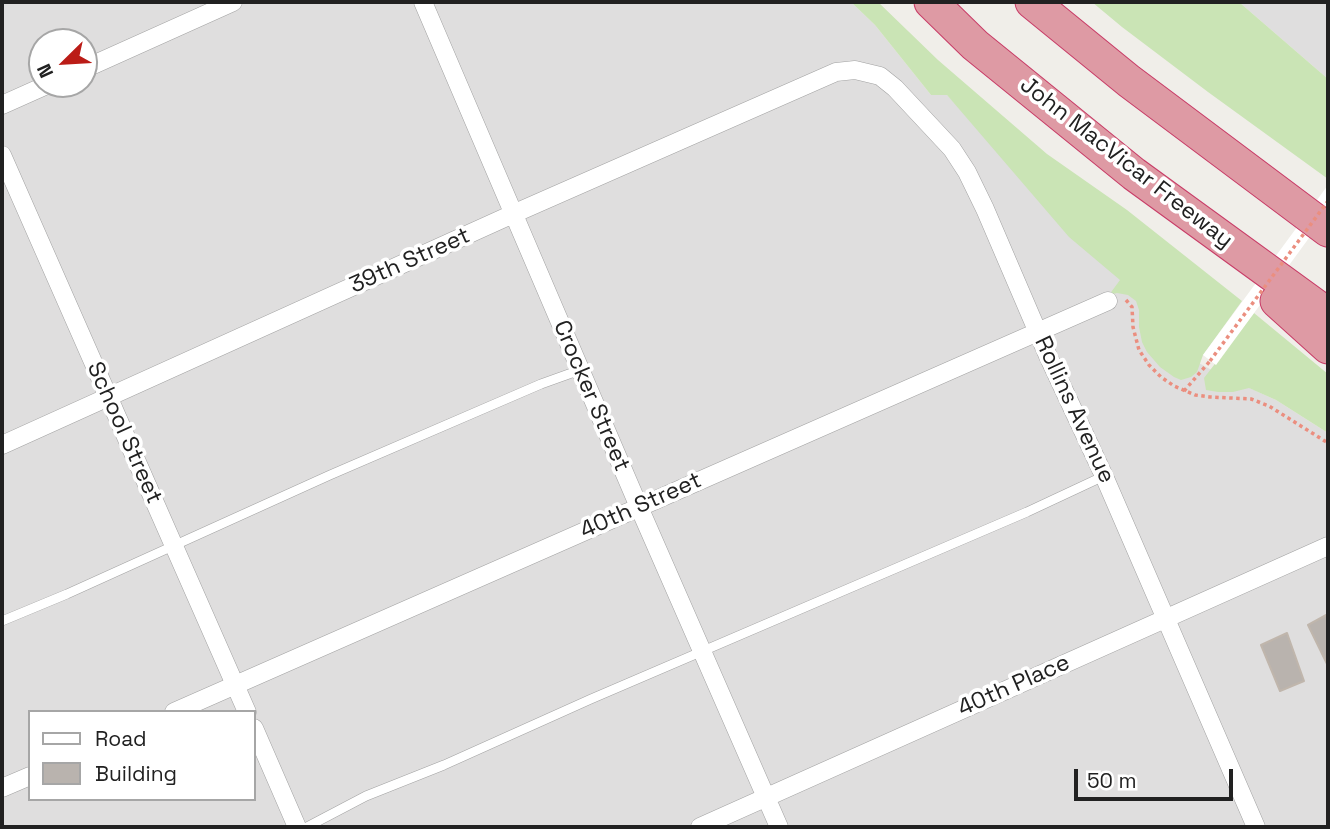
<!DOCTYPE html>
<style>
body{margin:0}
#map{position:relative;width:1330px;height:829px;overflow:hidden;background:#f0eee9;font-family:"Space Grotesk",sans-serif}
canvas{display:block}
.frame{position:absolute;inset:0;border:4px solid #212121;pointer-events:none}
.legend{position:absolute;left:28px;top:710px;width:228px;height:91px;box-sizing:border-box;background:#fff;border:2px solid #a6a6a6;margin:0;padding:9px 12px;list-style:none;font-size:21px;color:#212121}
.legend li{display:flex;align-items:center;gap:14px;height:35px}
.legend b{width:35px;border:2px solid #a6a6a6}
.north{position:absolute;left:28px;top:28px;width:70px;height:70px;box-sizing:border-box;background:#fff;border:2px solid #a6a6a6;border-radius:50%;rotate:246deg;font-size:19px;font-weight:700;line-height:28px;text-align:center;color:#212121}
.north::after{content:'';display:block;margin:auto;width:24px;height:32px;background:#bb1c17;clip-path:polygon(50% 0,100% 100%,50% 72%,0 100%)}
.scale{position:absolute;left:1074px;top:769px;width:159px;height:32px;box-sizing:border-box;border:4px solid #212121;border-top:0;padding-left:9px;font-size:21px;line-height:24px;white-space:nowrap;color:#212121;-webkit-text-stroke:5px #fff;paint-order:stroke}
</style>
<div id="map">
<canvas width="1330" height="829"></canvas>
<div class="frame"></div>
<ul class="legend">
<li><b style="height:9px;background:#fff"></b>Road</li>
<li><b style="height:19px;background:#b9b3ae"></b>Building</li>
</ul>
<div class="north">N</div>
<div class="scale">50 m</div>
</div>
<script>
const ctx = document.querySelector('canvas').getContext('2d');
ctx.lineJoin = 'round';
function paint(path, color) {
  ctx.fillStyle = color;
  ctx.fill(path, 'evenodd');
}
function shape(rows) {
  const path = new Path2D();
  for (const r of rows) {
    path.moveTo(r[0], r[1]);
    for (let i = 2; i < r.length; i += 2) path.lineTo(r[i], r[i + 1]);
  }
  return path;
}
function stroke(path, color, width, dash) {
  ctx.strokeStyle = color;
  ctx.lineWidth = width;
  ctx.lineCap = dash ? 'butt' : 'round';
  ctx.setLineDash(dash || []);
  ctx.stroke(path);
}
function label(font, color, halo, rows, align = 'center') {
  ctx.font = font + ' "Space Grotesk",sans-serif';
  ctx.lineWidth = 7;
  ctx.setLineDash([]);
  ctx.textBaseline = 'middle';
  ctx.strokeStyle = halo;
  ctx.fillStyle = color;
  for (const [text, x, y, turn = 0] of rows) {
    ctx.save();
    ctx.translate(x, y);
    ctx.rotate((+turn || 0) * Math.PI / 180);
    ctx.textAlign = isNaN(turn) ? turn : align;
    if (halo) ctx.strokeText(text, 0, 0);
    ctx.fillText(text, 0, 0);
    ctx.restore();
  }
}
const residential = shape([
 [2,2,851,2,875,25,931,95,947,95,1147,303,1186,356,1219,374,1276,400,1328,433,1328,827,2,827],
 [42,42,84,42,84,84,42,84],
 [30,712,254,712,254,799,30,799],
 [1239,2,1328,2,1328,79]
]);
const grass = shape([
 [851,2,878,2,938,60,1047,154,1127,210,1242,301,1203,355,1197,372,1191,377,1181,380,1174,377,1160,367,1147,352,1142,342,1139,327,1139,310,1136,301,1128,295,1117,293,1109,295,1120,280,1069,237,947,95,931,95,875,25],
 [1092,2,1239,2,1328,79,1328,179,1208,92,1122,27],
 [1254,313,1328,374,1328,433,1276,400,1249,388,1233,392,1218,392,1206,390,1204,378]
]);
const pier = shape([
 [1328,185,1328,212,1216,365,1203,355]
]);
const building = shape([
 [1328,614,1328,666,1308,625,1328,614],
 [1287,633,1304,681,1280,691,1261,645,1287,633]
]);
const path = shape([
 [1126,300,1132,307,1133,327,1139,350,1149,365,1161,377,1174,386,1195,395,1210,397,1251,399,1269,406,1328,443],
 [1184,391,1210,361]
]);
const service = shape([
 [2,621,67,594,330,475,541,384,580,370],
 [307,827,366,796,444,765,591,699,1027,512,1104,476]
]);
const minor = shape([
 [423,2,639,507,779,827],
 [84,69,233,2],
 [2,105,49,84],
 [2,155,247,712],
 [2,445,513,214,836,72,855,70,880,76,895,88,952,149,967,172,985,209,1048,356,1104,476,1256,827],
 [174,712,1108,301],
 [254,728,297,827],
 [2,788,30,776],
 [700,827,1328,546]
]);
const motorway = shape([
 [931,2,975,45,1134,174,1328,315],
 [1032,2,1129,81,1328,230],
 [1277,301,1328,347]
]);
const pathBridge = shape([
 [1210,361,1328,201]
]);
const streetNames = [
 ["John MacVicar Freeway",1126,163,38],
 ["39th Street",410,261,-24],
 ["Crocker Street",591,396,67],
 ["Rollins Avenue",1074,410,65],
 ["School Street",124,433,66],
 ["40th Street",641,506,-24],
 ["40th Place",1014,686,-24]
];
paint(residential, '#dfdede');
paint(grass, '#cae4b5');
paint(pier, '#fff');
paint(building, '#b9b3ae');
stroke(building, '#c0b6ac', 2);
stroke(service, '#a2a2a2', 10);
stroke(minor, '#a2a2a2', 19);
stroke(motorway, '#c83c67', 35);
stroke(path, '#eb8e7f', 3.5, [3.5, 3.5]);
stroke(service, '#fff', 9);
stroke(minor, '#fff', 18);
stroke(motorway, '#de9aa4', 33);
stroke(pathBridge, '#eb8e7f', 3.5, [3.5, 3.5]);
label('23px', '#212121', '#fff', streetNames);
</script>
